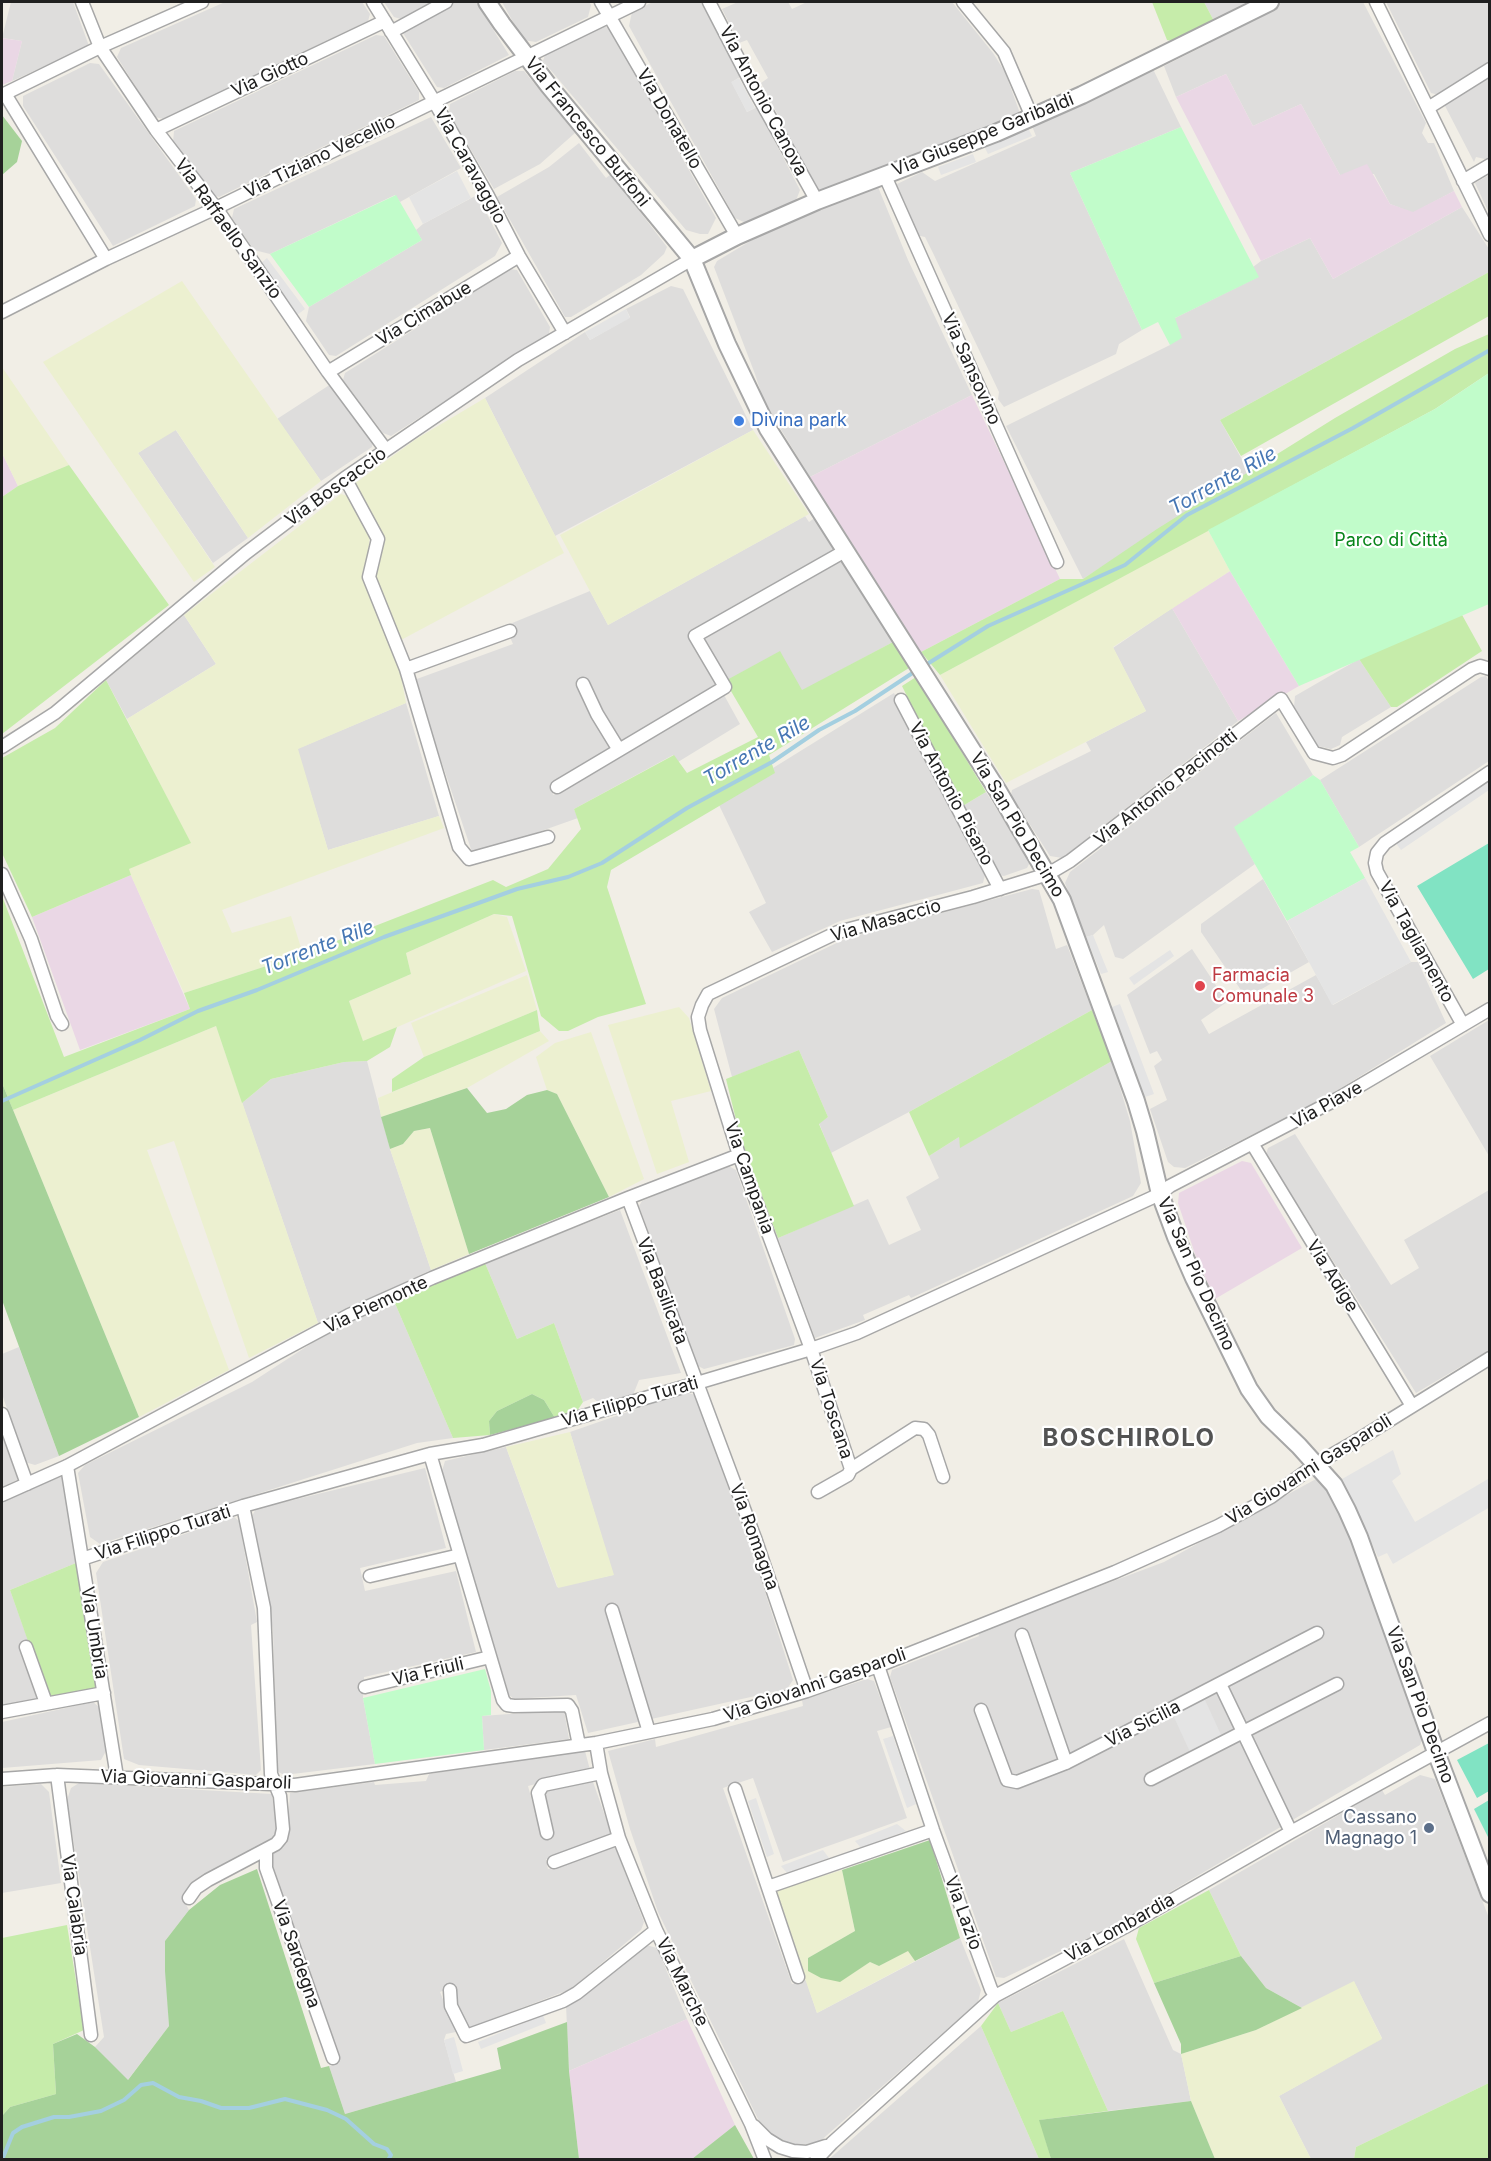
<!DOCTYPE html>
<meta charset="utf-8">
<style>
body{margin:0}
#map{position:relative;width:1491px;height:2161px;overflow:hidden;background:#f1eee6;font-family:Inter,sans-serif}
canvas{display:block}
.frame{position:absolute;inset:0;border:3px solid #202020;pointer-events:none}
</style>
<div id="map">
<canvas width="1491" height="2161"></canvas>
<div class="frame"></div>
</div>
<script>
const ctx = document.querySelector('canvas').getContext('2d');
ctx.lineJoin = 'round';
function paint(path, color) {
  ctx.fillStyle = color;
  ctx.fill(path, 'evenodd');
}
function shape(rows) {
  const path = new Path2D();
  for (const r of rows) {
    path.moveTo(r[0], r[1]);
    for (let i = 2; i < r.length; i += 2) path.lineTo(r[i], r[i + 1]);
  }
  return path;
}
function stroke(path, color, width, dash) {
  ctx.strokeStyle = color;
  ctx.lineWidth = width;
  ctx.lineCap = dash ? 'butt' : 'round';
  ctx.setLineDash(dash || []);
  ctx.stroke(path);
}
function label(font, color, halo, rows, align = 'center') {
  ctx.font = font + ' Inter,sans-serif';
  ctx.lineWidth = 4.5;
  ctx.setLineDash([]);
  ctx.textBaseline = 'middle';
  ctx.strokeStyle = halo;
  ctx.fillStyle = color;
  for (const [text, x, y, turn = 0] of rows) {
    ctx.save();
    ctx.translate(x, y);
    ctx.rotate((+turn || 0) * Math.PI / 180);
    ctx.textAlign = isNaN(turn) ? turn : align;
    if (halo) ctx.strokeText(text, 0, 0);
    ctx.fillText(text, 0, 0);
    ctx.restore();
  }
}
const residential = shape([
 [11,2,73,2,89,46,12,81,22,41,2,38],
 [225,2,362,2,370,14,368,21,163,119,155,117,117,57,121,48],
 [384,2,434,2,401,19,394,17],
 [454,2,476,2,509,55,444,88,437,87,403,33,405,30],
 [502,2,589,2,591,5,588,17,536,42,523,40],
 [653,2,701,2,740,77,732,82,747,112,757,107,800,190,795,203,746,223,735,218,629,26,632,12],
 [738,2,788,2,792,9,807,2,952,2,993,53,1005,72,1021,116,820,195,761,83,768,78,747,40,739,43,722,9],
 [1204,2,1257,2,1215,23],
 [1283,2,1363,2,1426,123,1422,133,1428,143,1434,143,1454,191,1413,213,1390,204,1374,174,1340,175,1301,104,1253,126,1226,74,1176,97,1164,66,1210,43,1208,39],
 [1386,2,1489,2,1489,64,1439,95,1431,93],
 [602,26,609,28,716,218,708,234,700,234,686,230,543,61,545,55],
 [376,35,384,36,419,92,419,100,219,197,211,194,173,142,174,131],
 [90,63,99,64,196,199,195,206,113,246,23,106,23,96],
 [1152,67,1181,127,1070,173,1142,330,1119,344,1116,354,1004,407,998,399,999,392,933,253,925,237,916,235,895,185,922,172,935,181,1036,136,1032,126],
 [515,71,524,71,575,133,540,164,494,189,449,113,450,104],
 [1489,77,1489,160,1476,157,1474,162,1444,104],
 [431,117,461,168,400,202,395,195,270,254,254,250,232,218,234,209],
 [579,143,606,178,611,174,667,247,664,254,641,275,571,317,565,317,497,197,549,167],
 [1489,175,1489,213,1475,183],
 [878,187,908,260,972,395,810,477,764,402,755,374,714,267,717,261,767,231],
 [477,195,502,243,495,256,336,356,329,355,306,321,309,307,422,240,416,230,423,224],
 [1462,207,1489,249,1489,272,1220,420,1249,472,1083,579,1006,426,1170,345,1175,318,1258,277,1253,267,1261,261,1310,238,1333,279],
 [510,269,517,270,550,327,549,334,391,436,383,433,343,380,345,373],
 [671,286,683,289,753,430,555,536,485,398,585,332,590,340,630,317,626,309],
 [331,384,373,442,372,447,321,481,277,419],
 [175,429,248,538,213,563,138,453],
 [805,516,809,522,816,517,836,553,689,635,718,685,620,743,584,678,575,684,612,750,551,783,553,795,724,695,740,724,678,762,673,755,574,809,578,818,482,852,472,852,414,680,513,644,505,626,590,591,608,625],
 [844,559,893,642,802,691,725,681,703,639],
 [1172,608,1238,721,1062,858,1050,856,1011,795,1012,790,1091,751,1086,742,1146,711,1113,648],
 [184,615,216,664,127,719,106,680],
 [1359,659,1391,707,1342,737,1340,745,1331,749,1318,746,1294,707,1295,696],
 [1486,676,1490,683,1489,761,1359,847,1320,780,1481,677],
 [894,693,985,875,983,883,840,921,772,952,749,912,766,903,719,805,774,773,773,768],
 [406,703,439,816,328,850,297,749],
 [1276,713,1313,775,1235,827,1255,864,1123,959,1115,957,1104,925,1093,935,1086,937,1065,883,1070,872],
 [986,792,1030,862,1027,868,1004,876,999,875,961,807],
 [1263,879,1309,962,1251,995,1243,993,1201,932,1201,924],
 [1032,889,1039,890,1056,949,1067,945,1092,1010,909,1112,831,1153,819,1123,828,1117,799,1050,732,1077,714,1009,722,998,847,938],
 [1192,949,1227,1002,1201,1020,1209,1034,1316,975,1333,1005,1411,962,1418,962,1446,1023,1320,1101,1185,1168,1174,1167,1168,1162,1150,1109,1167,1100,1154,1066,1162,1060,1157,1051,1150,1054,1127,995],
 [1489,1020,1489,1156,1430,1056],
 [367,1061,390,1149,431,1270,318,1323,242,1103,271,1079,344,1062],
 [1112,1061,1130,1121,1141,1183,1133,1196,911,1298,909,1295,863,1315,865,1320,815,1338,778,1238,868,1199,889,1245,921,1230,906,1197,939,1178,929,1156,959,1137,961,1147],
 [1295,1134,1391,1285,1419,1268,1404,1240,1489,1190,1489,1350,1416,1393,1266,1154,1268,1148],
 [727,1165,736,1170,795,1339,794,1345,704,1369,698,1366,639,1206,642,1201],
 [620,1210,681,1373,639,1380,633,1395,599,1403,593,1398,583,1402,554,1323,517,1339,485,1263],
 [394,1301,453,1438,417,1443,100,1544,90,1537,78,1473,85,1465,252,1382,326,1334],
 [19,1347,59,1456,35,1465,25,1462,2,1394,2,1354],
 [685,1392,695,1395,759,1573,793,1680,787,1689,588,1733,576,1695,514,1699,509,1695,442,1471,445,1461,506,1447,557,1587,613,1575,570,1432],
 [2,1431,19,1479,2,1487],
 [425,1468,446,1548,360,1568,365,1591,456,1571,476,1652,364,1677,363,1698,375,1764,284,1775,277,1771,273,1630,252,1516,256,1509],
 [63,1476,76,1563,10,1590,29,1643,41,1700,2,1708,2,1499],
 [1316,1479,1324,1480,1357,1556,1422,1740,1420,1745,1107,1929,1004,1978,996,1977,890,1677,892,1670,979,1636,978,1632,1164,1562],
 [234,1517,239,1521,257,1622,251,1625,261,1770,256,1775,139,1765,124,1759,96,1573,103,1562],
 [867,1679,874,1681,891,1727,877,1731,907,1818,783,1862,753,1778,723,1788,792,1984,806,1980,817,2013,960,1938,981,1990,978,2002,818,2143,795,2145,774,2137,759,2121,658,1912,630,1829,608,1751,655,1739,656,1747,803,1706,802,1700],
 [93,1702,99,1707,106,1751,101,1760,2,1768,2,1722],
 [564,1710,569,1739,484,1750,482,1716],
 [585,1751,590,1770,528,1786,542,1838,554,1834,542,1793,543,1790,592,1779,612,1836,546,1859,548,1869,611,1846,616,1849,644,1922,641,1930,571,1989,469,2028,458,2005,456,1985,440,1992,456,2032,446,2034,444,2040,456,2082,345,2114,329,2066,339,2063,272,1867,272,1853,287,1843,290,1793,374,1782,375,1785,426,1781,429,1774],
 [1420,1775,1435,1779,1489,1918,1489,2083,1356,2147,1354,2159,1311,2159,1279,2096,1382,2038,1354,1982,1302,2008,1266,1988,1241,1956,1209,1890,1382,1790,1385,1795],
 [79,1783,272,1794,277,1835,247,1855,208,1874,182,1897,189,1910,165,1941,169,2026,127,2081,95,2047,104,2037,67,1800,71,1788],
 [41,1784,49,1792,61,1883,2,1893,2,1787],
 [1124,1939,1173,2050,1181,2054,1191,2101,1108,2111,1063,2011,1011,2032,998,2003],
 [646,1945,657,1948,687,2019,569,2071,566,2005],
 [981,2026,1039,2159,828,2160]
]);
const industrial = shape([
 [2,38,22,41,12,81,2,85],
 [1226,74,1253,126,1301,104,1340,175,1367,164,1390,204,1413,212,1454,191,1462,207,1333,279,1310,238,1261,261,1176,97],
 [972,395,1060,579,921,652,810,477],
 [2,453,18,486,2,497],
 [1230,571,1299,686,1238,721,1172,608],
 [131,875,190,1009,80,1050,32,917],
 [1242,1161,1251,1163,1302,1248,1215,1299,1195,1254,1178,1203,1179,1193],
 [687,2019,735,2125,692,2159,579,2159,569,2071]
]);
const farmland = shape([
 [182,281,321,481,248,538,176,430,138,453,215,567,194,582,43,362],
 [2,367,69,465,18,486,2,453],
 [485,398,564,553,401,640,375,577,383,544,354,484,416,439],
 [753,430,809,514,608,625,560,535],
 [341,494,347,496,370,536,365,579,400,671,406,703,298,749,328,850,439,816,444,828,222,910,232,933,291,916,303,954,184,993,128,869,190,843,127,719,216,664,184,615],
 [1208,530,1230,571,1113,647,1146,711,1006,783,940,675],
 [494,914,507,917,526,971,363,1042,349,1001,411,974,406,953],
 [527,975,537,1010,424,1057,411,1023],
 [679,1007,689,1018,711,1091,671,1101,689,1162,657,1174,608,1025],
 [216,1026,318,1323,249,1358,174,1141,147,1150,229,1370,139,1417,13,1110],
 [540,1031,549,1041,467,1088,381,1117,378,1098],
 [591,1032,644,1179,609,1197,557,1094,547,1090,536,1057,555,1043],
 [430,1128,469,1254,431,1270,390,1149,403,1144,414,1131],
 [570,1432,614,1575,558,1588,506,1447],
 [842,1870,855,1931,808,1958,840,1981,870,1962,879,1966,909,1950,915,1961,817,2013,776,1896,778,1890],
 [1354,1981,1382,2039,1279,2096,1311,2159,1215,2159,1191,2101,1181,2054,1256,2030]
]);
const grass = shape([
 [1152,2,1204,2,1215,23,1175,42,1167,40],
 [1489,272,1489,316,1241,456,1220,420],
 [1489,334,1489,373,1435,409,940,675,921,652,1060,579,1083,579,1157,529,1335,418,1455,349],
 [69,465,169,605,2,734,2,497,18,486],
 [1461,613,1482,651,1397,707,1391,707,1359,659],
 [893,642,909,668,769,755,775,773,611,870,607,887,646,1004,598,1017,568,1031,559,1031,541,1016,512,916,494,914,406,953,411,974,349,1001,363,1041,397,1027,390,1047,367,1061,344,1062,271,1079,242,1103,216,1026,13,1110,2,1083,2,983,3,982,2,979,2,896,64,1057,190,1009,184,993,303,954,493,880,506,887,548,869,581,829,574,809,674,755,687,773,758,737,725,681,780,651,802,690],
 [916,677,986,792,961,807,902,686],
 [106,680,191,843,129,869,131,875,32,917,2,853,2,758,55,728],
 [537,1010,540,1031,392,1092,392,1079,424,1057],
 [1092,1010,1112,1061,960,1148,959,1137,929,1156,909,1112],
 [799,1050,828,1117,819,1124,854,1206,778,1238,741,1140,726,1079],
 [485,1263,517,1339,554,1323,583,1402,577,1411,555,1418,544,1400,532,1394,497,1411,489,1421,490,1435,453,1438,394,1301],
 [76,1563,96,1688,48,1698,10,1590],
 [1209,1890,1241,1956,1154,1983,1136,1939,1139,1928],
 [67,1925,84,2030,53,2044,56,2094,10,2107,2,2116,2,1938],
 [998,2003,1011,2032,1063,2011,1108,2111,1040,2120,1051,2159,1039,2159,981,2026],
 [1489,2083,1489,2159,1354,2159,1356,2147]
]);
const forest = shape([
 [2,115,22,141,17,162,2,175],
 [2,1083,139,1417,59,1456,2,1300],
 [467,1088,487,1113,506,1109,527,1095,547,1090,557,1094,609,1197,469,1254,430,1128,414,1131,403,1144,390,1149,381,1117],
 [532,1394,544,1400,555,1418,490,1435,489,1421,497,1411],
 [930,1840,960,1938,915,1961,908,1951,879,1966,870,1962,840,1982,821,1978,808,1971,808,1958,855,1931,842,1870],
 [257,1869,321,2068,329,2066,345,2114,501,2069,497,2048,567,2022,569,2071,579,2159,2,2159,2,2116,10,2107,56,2094,53,2044,77,2034,95,2047,128,2080,169,2026,165,1971,165,1941,189,1910,220,1885],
 [1241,1956,1266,1988,1302,2008,1256,2030,1181,2054,1181,2044,1154,1983],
 [1191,2101,1215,2159,1051,2159,1039,2120],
 [735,2125,754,2159,692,2159]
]);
const park = shape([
 [1181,127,1259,277,1175,318,1182,338,1170,345,1158,322,1142,330,1070,173],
 [396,195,422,240,309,307,270,254],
 [1489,373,1489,604,1299,686,1230,571,1208,530,1435,409],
 [1313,775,1320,780,1359,847,1350,852,1365,878,1287,921,1234,827],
 [485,1669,491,1691,491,1715,482,1716,484,1750,375,1764,363,1698]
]);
const pitch = shape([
 [1489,843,1489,969,1473,979,1417,886],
 [1489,1743,1489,1791,1477,1798,1457,1760],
 [1489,1800,1489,1839,1474,1809]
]);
const parking = shape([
 [739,78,755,108,747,112,731,82],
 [1028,128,1032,136,988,154,984,146],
 [973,154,976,162,941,175,938,167],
 [457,171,471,198,423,224,409,197],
 [267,258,305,309,297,315,260,264],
 [626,309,630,318,590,340,585,332],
 [1489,778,1489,790,1401,850,1395,842],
 [1365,878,1411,962,1332,1005,1287,921],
 [1093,935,1108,972,1101,974,1086,937],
 [1170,950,1174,956,1134,985,1129,978],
 [1120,1004,1154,1094,1145,1097,1112,1007],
 [1393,1450,1401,1474,1392,1481,1415,1522,1488,1479,1490,1507,1393,1564,1387,1553,1378,1557,1342,1479],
 [1205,1700,1222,1737,1190,1752,1173,1715],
 [893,1736,916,1804,907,1808,883,1739],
 [756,1798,774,1854,767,1857,748,1801],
 [897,1824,906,1831,861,1848,855,1841],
 [823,1850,829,1858,787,1873,781,1866],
 [543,2015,546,2023,481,2049,478,2042],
 [454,2037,463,2071,453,2074,444,2040]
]);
const stream = shape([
 [924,666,988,626,1125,565,1187,515,1353,428,1490,350],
 [2,1101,140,1040,198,1011,257,990,384,937,473,905,517,889,568,877,602,863,687,808,772,762,819,730,855,711,917,670],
 [2,2160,13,2133,22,2127,54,2117,69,2117,101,2111,124,2100,141,2085,153,2083,179,2097,201,2101,221,2108,249,2108,285,2099,327,2110,346,2119,374,2144,387,2149,391,2155,388,2160]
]);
const minor = shape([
 [82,2,100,47,156,130,216,208,328,372,386,450],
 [373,2,434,101,488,196,519,256,565,333],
 [601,2,737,236],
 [709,2,754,89,817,201],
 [963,2,1004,52,1032,117],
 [1376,2,1490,235],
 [391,32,446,2],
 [5,94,106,259],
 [2,95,100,47,202,2],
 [1428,108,1490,69],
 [156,130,385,21],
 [885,176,1057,562],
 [1463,181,1490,165],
 [2,312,106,259,216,208,639,2],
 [328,372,519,256],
 [345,478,378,539,369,577,406,669,459,847,469,859,548,837],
 [406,669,510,631],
 [583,684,597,714,619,750],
 [901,700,1000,889],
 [2,747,55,713,246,553,345,478,518,360,692,259],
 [557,787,725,687,695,636,845,551],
 [2,874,31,939,57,1016,62,1024],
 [1463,1025,1377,872,1375,863,1377,853,1385,843,1490,772],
 [1253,1145,1412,1406],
 [628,1198,755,1538,807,1691],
 [2,1414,27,1484],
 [430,1454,503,1700,507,1705,514,1706,568,1705,572,1711,579,1745],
 [67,1466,117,1777],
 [851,1469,811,1349,739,1155,700,1030,698,1017,702,1005,708,994,838,932,973,897,1048,874,1070,861,1281,699,1314,753,1333,758,1342,755,1472,669,1480,666,1490,669],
 [818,1492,848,1475,851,1469,915,1428,924,1429,929,1435,943,1477],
 [2,1495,67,1466,349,1315,432,1278,628,1198,739,1155],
 [82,1559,243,1506,430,1454,483,1445,697,1383,811,1349,857,1333,1160,1194,1170,1186,1339,1098,1490,1009],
 [370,1576,460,1555],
 [612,1610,649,1732],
 [1022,1635,1066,1763],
 [26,1647,46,1703],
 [878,1666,933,1830,991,1989,995,1996],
 [1220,1684,1291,1832],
 [365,1687,490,1657],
 [981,1710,1007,1780,1017,1782,1066,1763,1109,1741,1317,1633],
 [2,1712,104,1693],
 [596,1743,601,1773,619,1838,656,1930,751,2124,765,2160],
 [57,1775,91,2035],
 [2,1779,57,1775,295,1785,596,1743,713,1719,807,1691,878,1666,1115,1572,1218,1526,1271,1497,1316,1464,1356,1441,1490,1358],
 [1151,1779,1337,1684],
 [735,1789,798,1977],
 [547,1833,538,1793,543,1785,601,1773],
 [266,1850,266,1868,333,2058],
 [554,1862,619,1838],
 [768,1887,933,1830],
 [189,1898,196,1888,208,1880,276,1844,281,1838,283,1829,280,1796,271,1774,264,1608,243,1506],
 [450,1990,451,2006,466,2036,563,2001,577,1993,656,1930],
 [754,2126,767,2139,780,2147,793,2151,807,2152,826,2146],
 [816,2160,832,2143,995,1996,1125,1927,1291,1832,1490,1723]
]);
const tertiary = shape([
 [487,2,502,24,549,86,692,259,727,344,768,429,998,791,1062,900,1136,1101,1145,1131,1160,1194,1176,1237,1194,1278,1249,1389,1268,1416,1299,1446,1334,1485,1347,1510,1359,1537,1436,1752,1490,1894],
 [692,259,737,236,817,201,996,133,1082,95,1270,2]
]);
const markers = [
 [739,421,6,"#3f7fe0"],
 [1200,986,6,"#e0444e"],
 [1429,1828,6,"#5c6f8a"]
];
const streetNames = [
 ["Via Giotto",270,75,-25],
 ["Via Antonio Canova",763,101,62],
 ["Via Donatello",669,119,60],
 ["Via Francesco Buffoni",587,132,51],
 ["Via Giuseppe Garibaldi",983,135,-22],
 ["Via Tiziano Vecellio",320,157,-26],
 ["Via Caravaggio",470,166,61],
 ["Via Raffaello Sanzio",228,229,54],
 ["Via Cimabue",424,314,-31],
 ["Via Sansovino",971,369,66],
 ["Via Boscaccio",336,487,-36],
 ["Via Antonio Pacinotti",1166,788,-38],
 ["Via Antonio Pisano",951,794,62],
 ["Via San Pio Decimo",1017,825,59],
 ["Via Masaccio",886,921,-16],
 ["Via Tagliamento",1416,942,61],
 ["Via Piave",1327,1105,-29],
 ["Via Campania",749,1178,71],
 ["Via San Pio Decimo",1196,1274,66],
 ["Via Adige",1332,1276,58],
 ["Via Basilicata",662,1291,69],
 ["Via Piemonte",376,1305,-25],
 ["Via Filippo Turati",630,1402,-16],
 ["Via Toscana",831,1409,72],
 ["Via Giovanni Gasparoli",1309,1470,-32],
 ["Via Filippo Turati",163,1533,-18],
 ["Via Romagna",754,1537,70],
 ["Via Umbria",94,1633,81],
 ["Via Friuli",428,1672,-13],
 ["Via Giovanni Gasparoli",815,1685,-19],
 ["Via San Pio Decimo",1420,1705,70],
 ["Via Sicilia",1143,1724,-27],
 ["Via Giovanni Gasparoli",196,1780,2],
 ["Via Calabria",74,1905,82],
 ["Via Lazio",963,1913,70],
 ["Via Lombardia",1120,1928,-29],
 ["Via Sardegna",296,1954,71],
 ["Via Marche",682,1982,64]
];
const shopNames = [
 ["Divina park",751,421]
];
const parkNames = [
 ["Parco di Città",1391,541]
];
const healthNames = [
 ["Farmacia",1212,976],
 ["Comunale 3",1212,997]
];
const serviceNames = [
 ["Cassano",1417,1818],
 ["Magnago 1",1417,1839]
];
const waterNames = [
 ["Torrente Rile",1223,481,-29],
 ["Torrente Rile",757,751,-30],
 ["Torrente Rile",318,948,-21]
];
const districtNames = [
 ["BOSCHIROLO",1129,1439]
];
paint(residential, '#dedddc');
paint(industrial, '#ead7e5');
paint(farmland, '#ecf0d0');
paint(grass, '#c6ecaa');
paint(forest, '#a6d299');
paint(park, '#c1fcca');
paint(pitch, '#81e3c3');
paint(parking, '#e4e4e4');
stroke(stream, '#a4cfe0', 4);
stroke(minor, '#a7a7a7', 15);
stroke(tertiary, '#a7a7a7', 20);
stroke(minor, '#fff', 12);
stroke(tertiary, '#fff', 16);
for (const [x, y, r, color] of markers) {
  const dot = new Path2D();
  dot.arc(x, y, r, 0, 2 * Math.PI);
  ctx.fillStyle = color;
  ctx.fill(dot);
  stroke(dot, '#fff', 2);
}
label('18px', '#202020', '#fff', streetNames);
label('18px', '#366cbe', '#fff', shopNames, 'left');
label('18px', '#078419', '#fff', parkNames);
label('18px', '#be3a42', '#fff', healthNames, 'left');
label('18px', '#4e5e75', '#fff', serviceNames, 'right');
label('italic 20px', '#4777b4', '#fff', waterNames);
ctx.letterSpacing = '1.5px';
label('bold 24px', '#535353', '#fff', districtNames);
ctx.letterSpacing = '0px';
</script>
